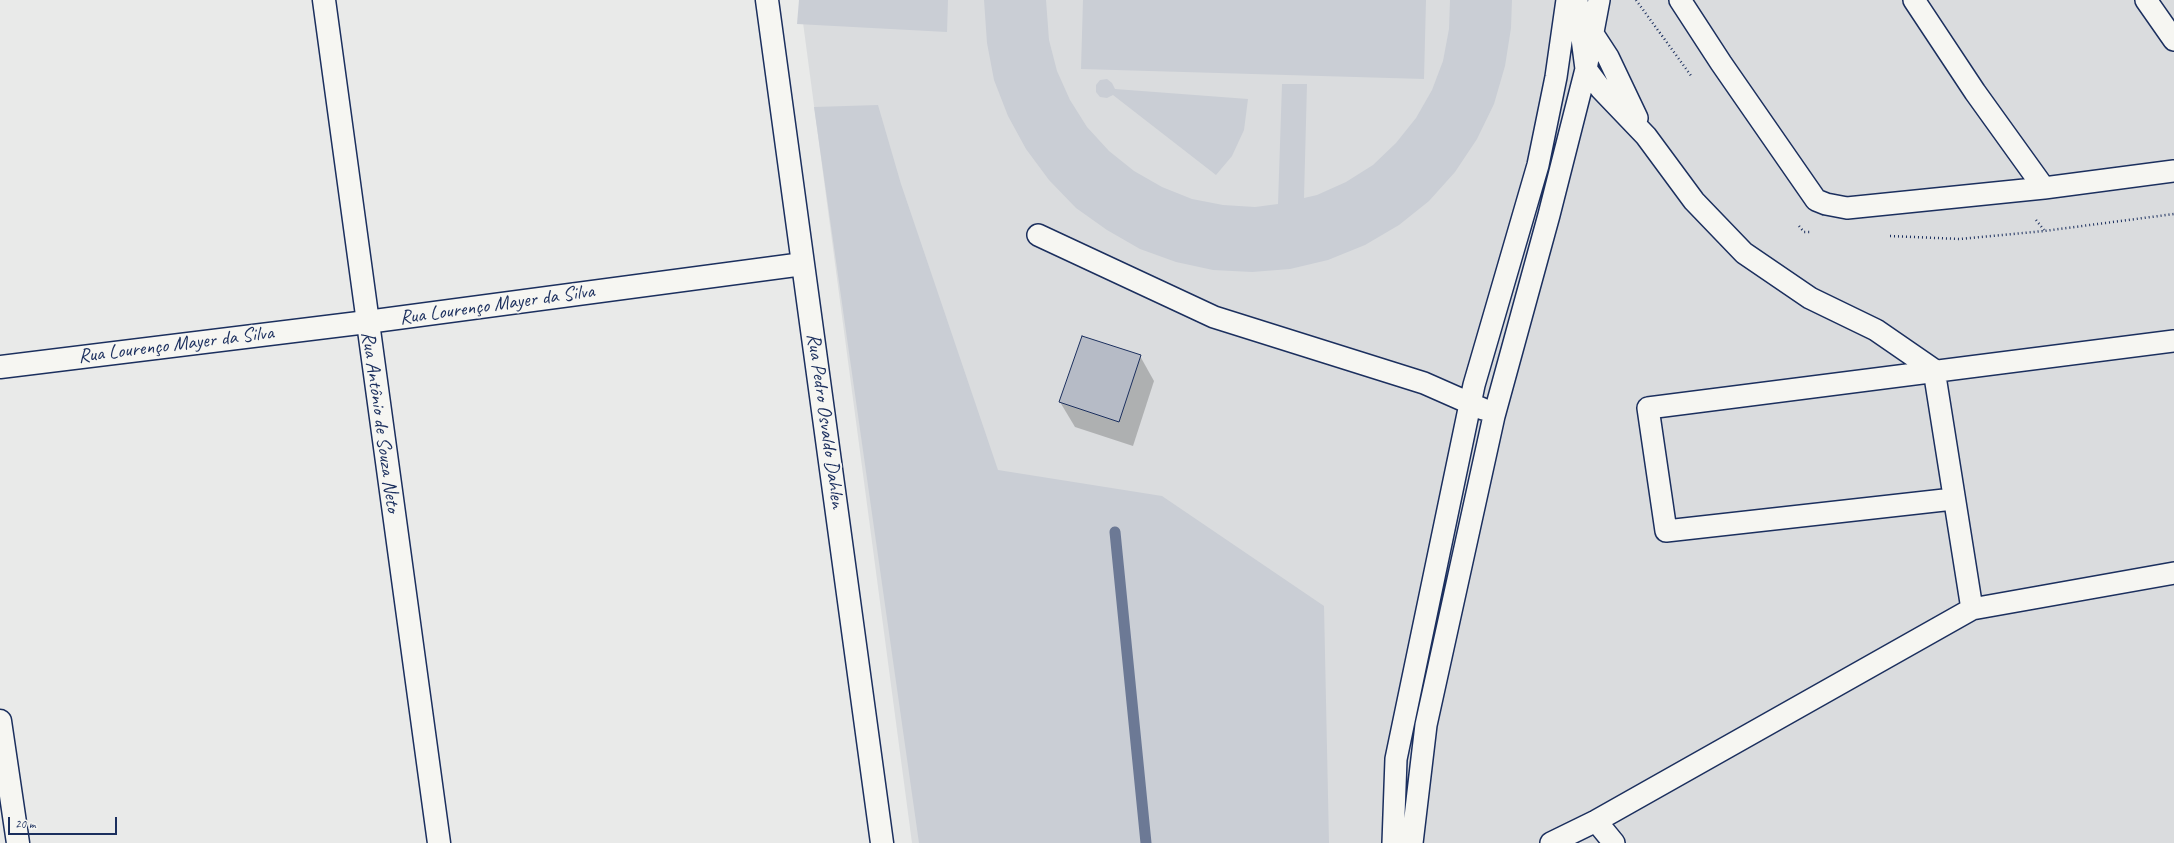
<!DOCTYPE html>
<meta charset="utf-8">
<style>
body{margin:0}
#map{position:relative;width:2174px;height:843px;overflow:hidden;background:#e9eae9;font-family:Caveat,sans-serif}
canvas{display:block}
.scale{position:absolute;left:8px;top:817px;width:109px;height:18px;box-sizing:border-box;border:2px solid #1b2f5e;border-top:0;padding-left:5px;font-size:12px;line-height:14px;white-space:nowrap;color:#1b2f5e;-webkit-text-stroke:3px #f6f6f2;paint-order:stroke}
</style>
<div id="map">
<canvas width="2174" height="843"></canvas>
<div class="scale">20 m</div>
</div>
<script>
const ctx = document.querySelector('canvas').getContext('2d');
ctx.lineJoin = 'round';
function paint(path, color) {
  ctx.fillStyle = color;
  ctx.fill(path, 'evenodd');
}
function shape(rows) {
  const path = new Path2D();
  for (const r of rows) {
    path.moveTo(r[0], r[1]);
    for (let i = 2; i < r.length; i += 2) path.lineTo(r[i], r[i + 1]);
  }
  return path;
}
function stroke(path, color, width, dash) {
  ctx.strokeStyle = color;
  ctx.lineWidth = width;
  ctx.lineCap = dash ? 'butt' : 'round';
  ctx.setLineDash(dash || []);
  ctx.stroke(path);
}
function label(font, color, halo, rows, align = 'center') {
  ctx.font = font + ' Caveat,sans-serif';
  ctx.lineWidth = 4;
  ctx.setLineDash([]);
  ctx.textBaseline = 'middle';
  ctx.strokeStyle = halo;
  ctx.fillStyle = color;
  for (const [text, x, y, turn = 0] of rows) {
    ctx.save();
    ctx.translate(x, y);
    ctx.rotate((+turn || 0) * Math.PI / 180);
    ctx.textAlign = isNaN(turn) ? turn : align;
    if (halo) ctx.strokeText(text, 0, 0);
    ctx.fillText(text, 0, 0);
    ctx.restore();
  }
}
const built = shape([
 [800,0,2174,0,2174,843,912,843]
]);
const green = shape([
 [799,0,948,0,947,32,797,24],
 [984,0,1046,0,1049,40,1057,71,1070,100,1087,127,1109,151,1134,171,1162,187,1192,199,1223,205,1255,207,1278,204,1282,84,1307,84,1304,198,1317,195,1346,182,1373,165,1396,143,1416,118,1432,90,1443,61,1449,29,1450,0,1512,0,1511,28,1505,66,1494,104,1477,139,1455,172,1429,201,1399,225,1365,245,1328,260,1290,269,1252,272,1213,270,1176,262,1140,249,1107,230,1076,208,1049,180,1026,149,1008,116,994,80,987,43],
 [1083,0,1426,0,1424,79,1081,69],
 [1107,79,1112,83,1115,89,1248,99,1244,130,1232,156,1216,175,1113,95,1107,98,1100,97,1096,92,1096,85,1100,80],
 [878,105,901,184,998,470,1162,496,1324,606,1329,843,919,843,814,107]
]);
const shadow = shape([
 [1140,356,1154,381,1133,446,1075,427,1060,402]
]);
const stream = shape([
 [1115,532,1146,843]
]);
const building = shape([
 [1082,336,1141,355,1119,422,1059,402,1082,336]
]);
const path = shape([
 [1636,0,1692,77],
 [2036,220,2044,230],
 [1799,226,1804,232,1811,232],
 [1890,236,1960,239,2044,231,2174,214]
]);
const service = shape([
 [1577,0,1586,69,1601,89,1646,136,1694,201,1744,253,1810,298,1876,330,1934,370,1972,609],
 [1680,0,1721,63,1816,200,1826,204,1847,208,2044,188,2174,171],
 [1914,0,1975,92,2044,188],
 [2146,0,2174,40],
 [1593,34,1608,57,1637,118],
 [1038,235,1214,317,1424,383,1483,409],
 [1953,499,1666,531,1648,408,2174,341],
 [1596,821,1614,843],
 [1393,843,1396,759,1474,385,1538,165,1556,77,1567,0],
 [1412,843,1426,725,1494,416,1549,215,1586,69,1599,0],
 [1551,843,1596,821,1972,609,2174,573]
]);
const minor = shape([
 [767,0,882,843],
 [0,367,367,322,803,264]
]);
const tertiary = shape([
 [324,0,439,843],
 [0,721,18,843]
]);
const streetNames = [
 ["Rua Lourenço Mayer da Silva",497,305,-8],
 ["Rua Lourenço Mayer da Silva",176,345,-7],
 ["Rua Pedro Osvaldo Dahlen",825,421,82],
 ["Rua Antônio de Souza Neto",380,422,82]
];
paint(built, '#dadcde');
paint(green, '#caced5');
paint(shadow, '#0003');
stroke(stream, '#6c7995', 11);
paint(building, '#b6bbc6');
stroke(building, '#1b2f5e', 1);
stroke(service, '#1b2f5e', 24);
stroke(minor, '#1b2f5e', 25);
stroke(tertiary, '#1b2f5e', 25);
stroke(path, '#1b2f5e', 2.5, [1, 3]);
stroke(service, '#f6f6f2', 21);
stroke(minor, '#f6f6f2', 22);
stroke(tertiary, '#f6f6f2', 22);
label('20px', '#1b2f5e', '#f6f6f2', streetNames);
</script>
